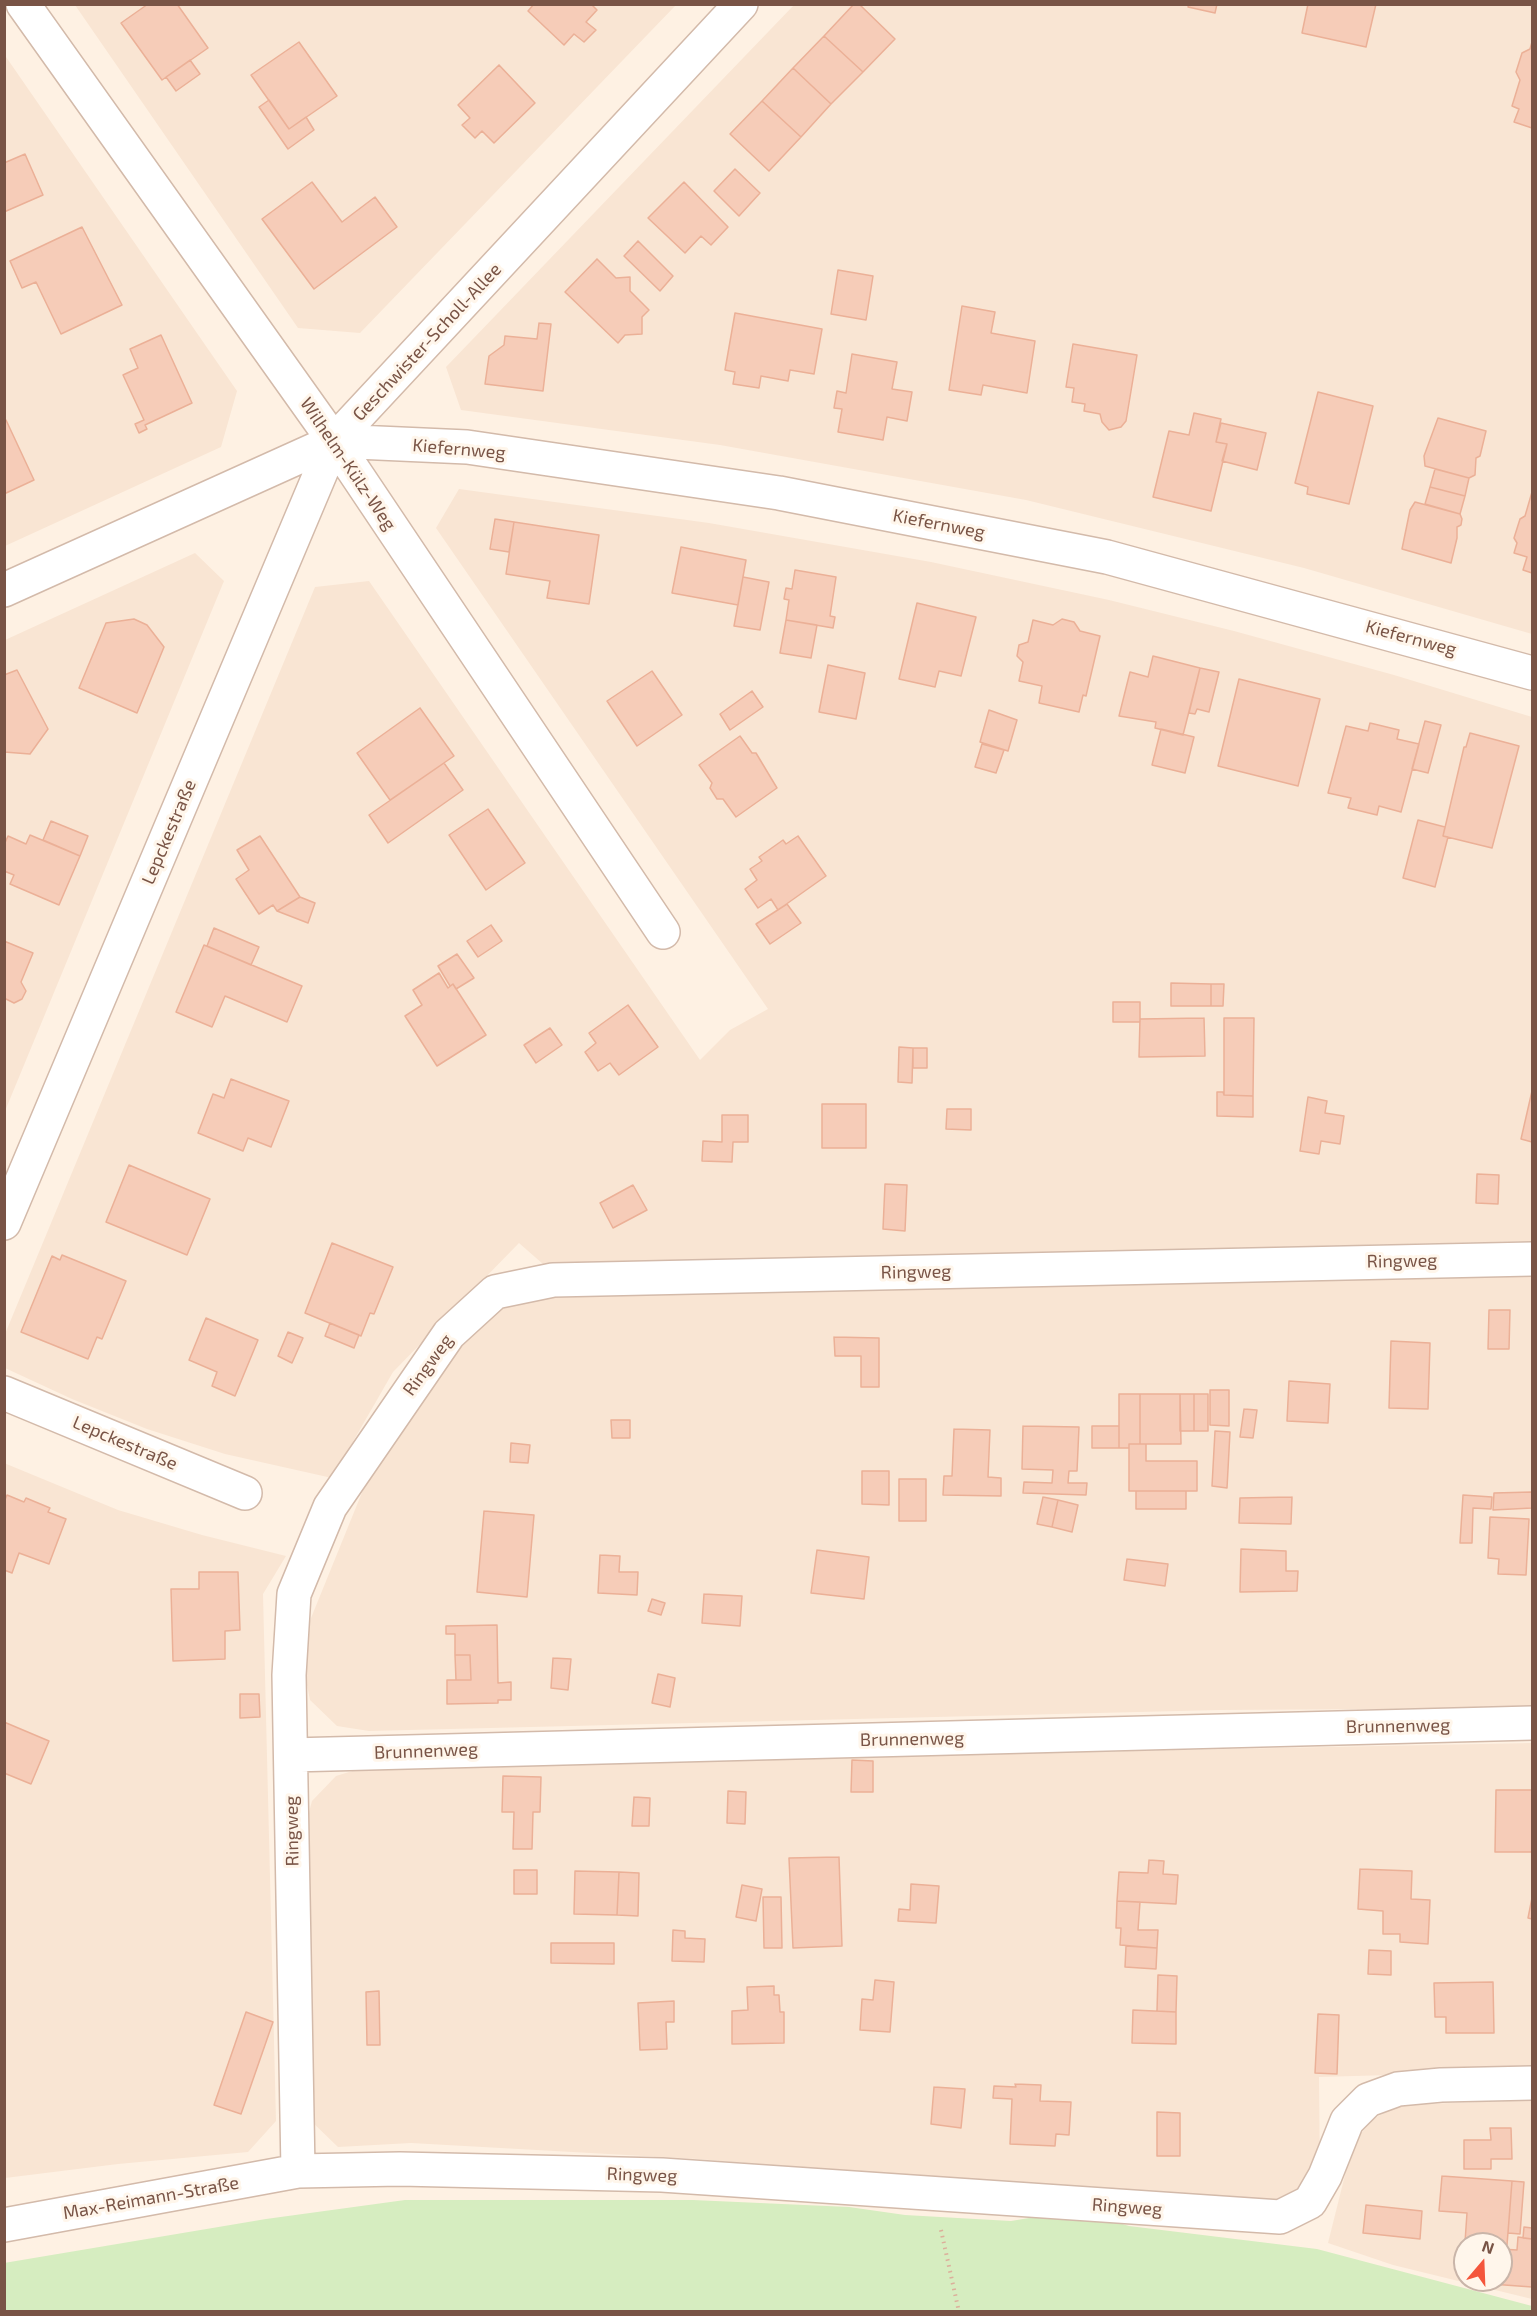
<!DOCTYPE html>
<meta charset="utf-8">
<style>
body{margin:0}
#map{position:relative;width:1537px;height:2316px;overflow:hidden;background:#fef1e3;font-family:"Exo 2",sans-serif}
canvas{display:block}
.frame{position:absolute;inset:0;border:6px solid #795446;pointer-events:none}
.north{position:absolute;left:1453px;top:2232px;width:60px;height:60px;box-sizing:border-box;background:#fff6eb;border:2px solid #c9b5a9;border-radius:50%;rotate:19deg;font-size:16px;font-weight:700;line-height:24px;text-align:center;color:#795446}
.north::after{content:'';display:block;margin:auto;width:21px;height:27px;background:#f4563c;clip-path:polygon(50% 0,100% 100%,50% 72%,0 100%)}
</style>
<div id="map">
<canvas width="1537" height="2316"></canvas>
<div class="frame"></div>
<div class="north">N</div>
</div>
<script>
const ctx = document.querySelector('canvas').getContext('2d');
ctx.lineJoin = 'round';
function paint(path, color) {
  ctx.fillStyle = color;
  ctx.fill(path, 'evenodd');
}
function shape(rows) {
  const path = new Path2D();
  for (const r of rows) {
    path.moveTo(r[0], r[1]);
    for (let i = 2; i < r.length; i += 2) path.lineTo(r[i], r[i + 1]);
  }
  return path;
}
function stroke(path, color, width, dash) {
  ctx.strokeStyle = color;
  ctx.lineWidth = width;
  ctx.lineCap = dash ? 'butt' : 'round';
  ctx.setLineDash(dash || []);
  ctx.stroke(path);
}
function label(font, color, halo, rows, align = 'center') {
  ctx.font = font + ' "Exo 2",sans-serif';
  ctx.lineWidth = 6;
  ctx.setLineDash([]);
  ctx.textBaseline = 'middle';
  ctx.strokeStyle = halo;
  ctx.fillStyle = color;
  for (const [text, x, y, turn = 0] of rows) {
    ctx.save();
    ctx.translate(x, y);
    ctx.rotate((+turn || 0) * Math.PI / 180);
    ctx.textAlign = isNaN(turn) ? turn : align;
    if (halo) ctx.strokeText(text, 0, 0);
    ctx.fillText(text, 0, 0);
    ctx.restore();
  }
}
const residential = shape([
 [75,5,676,5,360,333,298,328],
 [794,5,1532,5,1532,634,1304,568,1026,500,720,445,461,410,446,367],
 [4,54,237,391,221,447,5,546],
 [459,489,709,523,931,562,1109,600,1234,631,1394,675,1532,717,1532,1241,543,1264,519,1243,393,1372,332,1478,225,1454,147,1429,72,1399,5,1368,5,1334,315,587,369,581,700,1060,730,1030,768,1009,436,528],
 [195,553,224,581,5,1111,5,640],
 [1532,1273,1532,1708,1219,1710,369,1731,337,1726,310,1700,304,1670,309,1623,376,1458,416,1389,484,1318,514,1302,543,1292],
 [4,1463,118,1510,202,1535,286,1556,263,1594,276,2121,248,2152,118,2164,5,2178],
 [1532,1743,1532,2071,1319,2077,1320,2181,1303,2207,1199,2202,698,2159,411,2143,338,2147,309,2119,303,1834,312,1801,336,1776,369,1766],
 [1532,2100,1532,2299,1393,2265,1328,2243,1353,2143,1373,2119,1399,2105],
 [1465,2244,1501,2244,1501,2280,1465,2280]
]);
const green = shape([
 [405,2200,693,2200,849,2207,905,2215,1011,2221,1077,2210,1129,2226,1317,2249,1532,2306,1532,2311,5,2312,4,2263,266,2219]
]);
const building = shape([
 [148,4,177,4,208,48,162,80,121,23,148,4],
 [534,4,591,4,597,10,586,22,596,30,584,42,574,34,564,45,528,11,534,4],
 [854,4,859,4,895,39,863,72,824,36,854,4],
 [1189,4,1217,4,1215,13,1188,7,1189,4],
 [1308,4,1376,4,1366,47,1302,33,1308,4],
 [824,36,863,72,831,104,793,68,824,36],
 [299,42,337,96,289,129,251,75,299,42],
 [1532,42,1532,128,1514,122,1519,109,1512,106,1520,80,1516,72,1522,53,1530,49,1532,42],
 [190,60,200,74,176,91,166,77,190,60],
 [499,65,535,103,494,143,482,131,475,138,462,125,470,118,458,105,499,65],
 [793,68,831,104,801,137,762,101,793,68],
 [269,100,289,129,306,117,314,130,288,149,259,107,269,100],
 [762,101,801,137,769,171,730,134,762,101],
 [25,154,43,195,4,212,4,163,25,154],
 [735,169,760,193,739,216,714,191,735,169],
 [312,182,342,222,375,197,397,227,314,289,262,219,312,182],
 [684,182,728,227,711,245,701,236,685,253,648,218,684,182],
 [82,227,122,305,61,334,36,282,22,288,10,261,82,227],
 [638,241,673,276,660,291,624,256,638,241],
 [597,259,616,278,630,277,630,291,649,310,642,317,642,334,625,335,618,343,565,292,597,259],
 [838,270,873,276,866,320,831,314,838,270],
 [962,306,995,312,991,333,1035,341,1027,393,983,385,981,395,949,390,962,306],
 [735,313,822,329,814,374,790,370,788,381,761,376,759,388,733,384,735,372,725,370,735,313],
 [539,323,551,324,543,391,485,384,489,356,504,345,505,336,537,339,539,323],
 [161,335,192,403,145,425,147,429,139,433,135,424,144,420,123,375,138,368,130,349,161,335],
 [1073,344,1137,355,1126,421,1121,427,1109,430,1102,422,1100,414,1084,411,1085,404,1072,402,1074,388,1066,387,1073,344],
 [852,354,897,362,892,389,912,392,907,421,887,417,883,440,838,432,842,409,834,408,837,391,846,393,852,354],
 [1318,392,1373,406,1349,504,1307,494,1308,487,1295,483,1318,392],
 [1194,413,1221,419,1216,442,1227,444,1211,511,1153,497,1169,431,1189,435,1194,413],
 [1438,418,1486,431,1480,456,1476,458,1475,475,1469,478,1425,466,1424,456,1438,418],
 [6,420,34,480,4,494,4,421,6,420],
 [1221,423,1266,433,1257,470,1222,461,1227,444,1216,442,1221,423],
 [1435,469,1469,478,1465,496,1430,487,1435,469],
 [1430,487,1465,496,1460,514,1425,504,1430,487],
 [1532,492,1532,573,1523,570,1527,557,1514,553,1517,543,1514,538,1520,519,1525,516,1532,492],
 [1415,502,1460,514,1462,519,1461,525,1457,527,1457,538,1451,563,1402,549,1410,510,1415,502],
 [495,519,514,522,509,552,490,549,495,519],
 [514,522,599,535,589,604,547,598,550,581,506,574,514,522],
 [681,547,746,560,738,605,672,593,681,547],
 [795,570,836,577,830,616,835,617,833,628,786,620,789,600,784,599,786,588,792,589,795,570],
 [743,577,769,582,760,630,734,626,743,577],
 [917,603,976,617,961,676,939,671,935,687,899,679,917,603],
 [134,619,147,625,164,647,137,713,79,688,106,623,134,619],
 [1062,619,1074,622,1080,631,1100,636,1086,696,1083,695,1079,712,1039,703,1042,686,1019,681,1023,662,1017,656,1019,645,1028,642,1033,620,1053,625,1062,619],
 [786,620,817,625,811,658,780,653,786,620],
 [1153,656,1200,668,1183,735,1155,728,1156,722,1119,716,1130,672,1148,677,1153,656],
 [828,665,865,673,856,719,819,712,828,665],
 [1200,668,1219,672,1209,712,1197,709,1195,714,1189,713,1200,668],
 [17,670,48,729,30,754,4,752,4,675,17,670],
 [652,671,682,715,637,746,607,701,652,671],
 [1239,679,1320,699,1298,786,1218,766,1239,679],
 [752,691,763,707,730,730,720,714,752,691],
 [420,708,454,756,390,800,357,753,420,708],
 [989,710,1017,720,1008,751,980,742,989,710],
 [1425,721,1441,725,1428,773,1412,769,1425,721],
 [1370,723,1399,730,1397,739,1419,744,1401,812,1379,806,1377,815,1348,808,1351,798,1328,793,1346,726,1368,731,1370,723],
 [1161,729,1194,737,1185,773,1152,765,1161,729],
 [1470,733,1519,746,1492,848,1443,836,1464,747,1466,747,1470,733],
 [740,736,752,753,756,753,777,788,736,817,723,799,717,799,710,788,712,783,699,765,740,736],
 [982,744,1004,750,996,773,975,767,982,744],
 [444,763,463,790,388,843,369,815,444,763],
 [488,809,525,863,486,890,449,835,488,809],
 [1418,820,1445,827,1443,836,1448,837,1435,887,1403,878,1418,820],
 [51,821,88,836,80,856,43,840,51,821],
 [30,835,80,856,59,905,10,884,14,875,4,871,4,845,8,836,26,844,30,835],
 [260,836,300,897,277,911,273,905,259,914,236,879,249,870,237,850,260,836],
 [798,836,826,876,778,910,771,899,758,908,745,889,757,880,750,869,762,861,759,857,783,840,786,844,798,836],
 [300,897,315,903,308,923,277,911,300,897],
 [787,904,801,923,770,944,756,924,787,904],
 [491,925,502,941,478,957,467,941,491,925],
 [214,928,259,947,251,965,207,946,214,928],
 [4,941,33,953,21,982,26,991,22,999,14,1003,4,998,4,941],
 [204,945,302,986,287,1022,225,996,212,1027,176,1012,204,945],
 [457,954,474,978,456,989,453,984,450,986,438,966,457,954],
 [439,973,448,988,453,984,486,1035,437,1066,405,1016,422,1005,413,990,439,973],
 [1171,983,1211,984,1211,1006,1171,1006,1171,983],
 [1211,984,1224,984,1223,1006,1211,1006,1211,984],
 [1113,1002,1140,1002,1140,1022,1113,1022,1113,1002],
 [628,1005,658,1047,619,1075,610,1063,598,1071,585,1052,596,1043,589,1033,628,1005],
 [1204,1018,1205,1056,1139,1057,1140,1019,1204,1018],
 [1224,1018,1254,1018,1253,1096,1224,1095,1224,1018],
 [550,1028,562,1045,536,1063,524,1045,550,1028],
 [899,1047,913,1048,912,1083,898,1082,899,1047],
 [913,1048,927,1048,927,1068,913,1068,913,1048],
 [231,1079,289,1101,271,1147,248,1138,243,1151,198,1133,213,1094,224,1098,231,1079],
 [1532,1091,1532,1142,1521,1139,1532,1091],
 [1217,1092,1223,1092,1224,1095,1253,1096,1253,1117,1217,1116,1217,1092],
 [1308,1097,1327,1101,1325,1113,1344,1116,1340,1144,1321,1141,1319,1154,1300,1151,1308,1097],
 [822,1104,866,1104,866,1148,822,1148,822,1104],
 [947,1109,971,1109,971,1130,946,1129,947,1109],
 [722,1115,748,1115,748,1142,733,1142,732,1162,702,1161,703,1141,722,1142,722,1115],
 [129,1165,210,1199,187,1255,106,1222,129,1165],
 [1477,1174,1499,1175,1498,1204,1476,1203,1477,1174],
 [885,1184,907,1185,905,1231,883,1229,885,1184],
 [633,1185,647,1210,613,1228,600,1203,633,1185],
 [332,1243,393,1267,374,1314,370,1313,361,1336,305,1313,332,1243],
 [62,1255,126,1281,102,1339,97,1337,88,1359,21,1332,52,1256,60,1260,62,1255],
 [1489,1310,1510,1310,1509,1349,1488,1349,1489,1310],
 [206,1318,258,1340,235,1396,212,1386,217,1372,189,1360,206,1318],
 [330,1323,359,1335,354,1348,325,1336,330,1323],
 [288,1332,303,1338,292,1363,278,1356,288,1332],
 [834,1337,879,1338,879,1387,861,1387,861,1356,835,1356,834,1337],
 [1391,1341,1430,1343,1428,1409,1389,1408,1391,1341],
 [1289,1381,1330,1384,1328,1423,1287,1421,1289,1381],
 [1210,1390,1229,1390,1229,1426,1210,1425,1210,1390],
 [1119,1394,1140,1394,1140,1444,1129,1444,1129,1448,1119,1448,1119,1394],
 [1140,1394,1180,1394,1181,1444,1140,1444,1140,1394],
 [1180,1394,1194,1394,1194,1431,1180,1431,1180,1394],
 [1194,1394,1208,1394,1208,1431,1194,1431,1194,1394],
 [1244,1409,1257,1410,1253,1438,1240,1437,1244,1409],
 [611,1420,630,1420,630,1438,612,1438,611,1420],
 [1023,1426,1079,1427,1077,1471,1069,1471,1068,1483,1087,1483,1086,1495,1023,1493,1024,1482,1052,1483,1053,1470,1022,1469,1023,1426],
 [1092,1426,1119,1426,1119,1448,1092,1448,1092,1426],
 [954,1429,990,1430,988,1477,1001,1478,1001,1496,943,1495,944,1476,952,1476,954,1429],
 [1215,1431,1230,1432,1227,1488,1212,1486,1215,1431],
 [511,1443,530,1445,528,1463,510,1462,511,1443],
 [1129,1444,1146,1444,1146,1461,1197,1461,1197,1491,1129,1491,1129,1444],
 [862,1471,889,1471,889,1505,862,1504,862,1471],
 [899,1479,926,1479,926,1521,899,1521,899,1479],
 [1136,1491,1186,1491,1186,1509,1136,1509,1136,1491],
 [1532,1492,1532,1508,1493,1510,1494,1493,1532,1492],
 [7,1495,24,1502,26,1498,50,1508,48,1512,66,1519,49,1564,19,1553,12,1573,4,1570,4,1502,7,1495],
 [1463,1495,1492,1497,1491,1509,1473,1508,1472,1543,1460,1543,1463,1495],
 [1043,1497,1058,1500,1052,1527,1037,1524,1043,1497],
 [1292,1497,1291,1524,1239,1523,1240,1498,1292,1497],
 [1058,1500,1078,1505,1072,1532,1052,1527,1058,1500],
 [484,1511,534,1515,527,1597,477,1592,484,1511],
 [1490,1517,1529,1519,1526,1575,1498,1574,1499,1559,1488,1558,1490,1517],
 [1241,1549,1286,1551,1286,1571,1298,1571,1297,1591,1240,1592,1241,1549],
 [817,1550,869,1557,864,1599,811,1593,817,1550],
 [600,1555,620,1556,619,1572,638,1572,637,1595,598,1593,600,1555],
 [1127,1559,1168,1564,1165,1586,1124,1580,1127,1559],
 [199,1572,238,1572,240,1630,225,1631,225,1659,173,1661,171,1589,199,1589,199,1572],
 [704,1594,742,1596,740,1626,702,1623,704,1594],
 [652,1599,665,1603,661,1615,648,1611,652,1599],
 [497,1625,498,1683,511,1682,511,1700,498,1700,498,1703,447,1704,447,1680,471,1680,470,1655,455,1655,455,1634,446,1634,446,1626,497,1625],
 [455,1655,470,1655,471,1680,456,1680,455,1655],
 [553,1658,571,1659,568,1690,551,1688,553,1658],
 [658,1674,675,1678,670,1707,652,1703,658,1674],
 [240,1694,259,1694,260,1717,240,1718,240,1694],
 [4,1722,49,1741,31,1784,4,1773,4,1722],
 [852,1760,873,1761,873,1792,851,1792,852,1760],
 [503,1776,541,1777,540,1812,533,1812,532,1849,513,1849,514,1812,502,1812,503,1776],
 [1496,1790,1532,1790,1532,1852,1495,1852,1496,1790],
 [728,1791,746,1792,745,1824,727,1823,728,1791],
 [634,1797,650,1798,649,1826,632,1826,634,1797],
 [839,1857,842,1946,793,1948,789,1858,839,1857],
 [1149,1860,1164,1861,1163,1874,1178,1875,1176,1904,1117,1901,1119,1872,1148,1873,1149,1860],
 [1360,1869,1412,1871,1411,1899,1430,1900,1428,1944,1400,1942,1400,1934,1383,1934,1383,1911,1358,1909,1360,1869],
 [514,1870,537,1870,537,1894,514,1894,514,1870],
 [575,1871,619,1872,617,1915,574,1914,575,1871],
 [619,1872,639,1873,638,1916,617,1915,619,1872],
 [911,1884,939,1886,936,1923,898,1921,899,1909,910,1910,911,1884],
 [742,1885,762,1889,756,1921,736,1917,742,1885],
 [763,1897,781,1897,782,1948,764,1948,763,1897],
 [1532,1898,1532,1919,1528,1918,1532,1898],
 [1117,1901,1140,1902,1138,1930,1158,1930,1157,1948,1120,1945,1121,1928,1116,1928,1117,1901],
 [673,1930,685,1931,685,1938,705,1939,704,1962,672,1961,673,1930],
 [551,1943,614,1943,614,1964,551,1963,551,1943],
 [1126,1946,1157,1948,1156,1969,1125,1967,1126,1946],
 [1369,1950,1391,1951,1391,1975,1368,1974,1369,1950],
 [1158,1975,1177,1976,1176,2012,1157,2011,1158,1975],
 [875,1980,894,1982,890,2032,860,2030,862,1999,873,2000,875,1980],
 [1493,1982,1494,2033,1446,2033,1446,2017,1435,2017,1434,1983,1493,1982],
 [774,1986,774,1995,779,1995,780,2012,784,2012,784,2043,732,2044,732,2011,748,2010,747,1987,774,1986],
 [379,1991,380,2045,367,2045,366,1992,379,1991],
 [674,2001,674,2022,666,2022,667,2049,640,2050,638,2003,674,2001],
 [1133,2010,1176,2012,1176,2044,1132,2043,1133,2010],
 [246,2012,273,2022,241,2114,214,2105,246,2012],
 [1318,2014,1339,2015,1337,2074,1315,2073,1318,2014],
 [1015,2084,1041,2085,1040,2101,1071,2102,1069,2135,1056,2134,1055,2146,1010,2144,1012,2099,993,2098,994,2086,1016,2087,1015,2084],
 [934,2087,965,2089,961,2128,931,2124,934,2087],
 [1157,2112,1180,2113,1180,2156,1157,2156,1157,2112],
 [1490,2128,1511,2128,1512,2159,1491,2159,1491,2169,1464,2169,1464,2140,1491,2140,1490,2128],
 [1442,2176,1512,2181,1507,2245,1465,2242,1467,2213,1439,2211,1442,2176],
 [1512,2181,1524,2182,1520,2234,1508,2233,1512,2181],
 [1366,2205,1422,2211,1420,2239,1363,2233,1366,2205],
 [1524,2227,1532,2228,1532,2239,1523,2238,1524,2227],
 [1518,2237,1532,2239,1532,2287,1477,2283,1477,2280,1501,2280,1501,2249,1517,2250,1518,2237]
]);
const path = shape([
 [941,2230,959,2312]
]);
const minor = shape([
 [23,4,334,441,663,932],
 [334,441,467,447,779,493,1107,557,1532,673],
 [4,590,334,441,741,4],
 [4,1223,334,441],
 [4,1393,245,1493],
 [291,1755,1532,1723],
 [298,2171,289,1675,294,1594,330,1507,449,1334,495,1292,553,1280,1532,1259],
 [4,2225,298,2171,400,2169,662,2175,1280,2217,1310,2202,1325,2176,1347,2121,1368,2100,1398,2089,1441,2085,1532,2083]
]);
const streetNames = [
 ["Geschwister-Scholl-Allee",427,342,-47],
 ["Kiefernweg",459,449,5],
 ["Wilhelm-Külz-Weg",348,464,56],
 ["Kiefernweg",939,524,11],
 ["Kiefernweg",1411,638,15],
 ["Lepckestraße",169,832,-67],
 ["Ringweg",1402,1261,-1],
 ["Ringweg",916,1272,-1],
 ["Ringweg",428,1365,-54],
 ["Lepckestraße",125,1443,23],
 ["Brunnenweg",1398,1726,-1],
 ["Brunnenweg",912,1739,-1],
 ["Brunnenweg",426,1751,-2],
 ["Ringweg",292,1831,-91],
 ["Ringweg",642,2175,2],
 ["Max-Reimann-Straße",151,2198,-10],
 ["Ringweg",1127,2207,4]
];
paint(residential, '#f9e5d3');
paint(green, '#d6edc0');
paint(building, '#f6ccb8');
stroke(building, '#ebb097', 1.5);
stroke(minor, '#d3baaa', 36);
stroke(path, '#dcaf9b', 4, [1.5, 4.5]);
stroke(minor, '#fff', 33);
label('18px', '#795446', '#fff6eb', streetNames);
</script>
